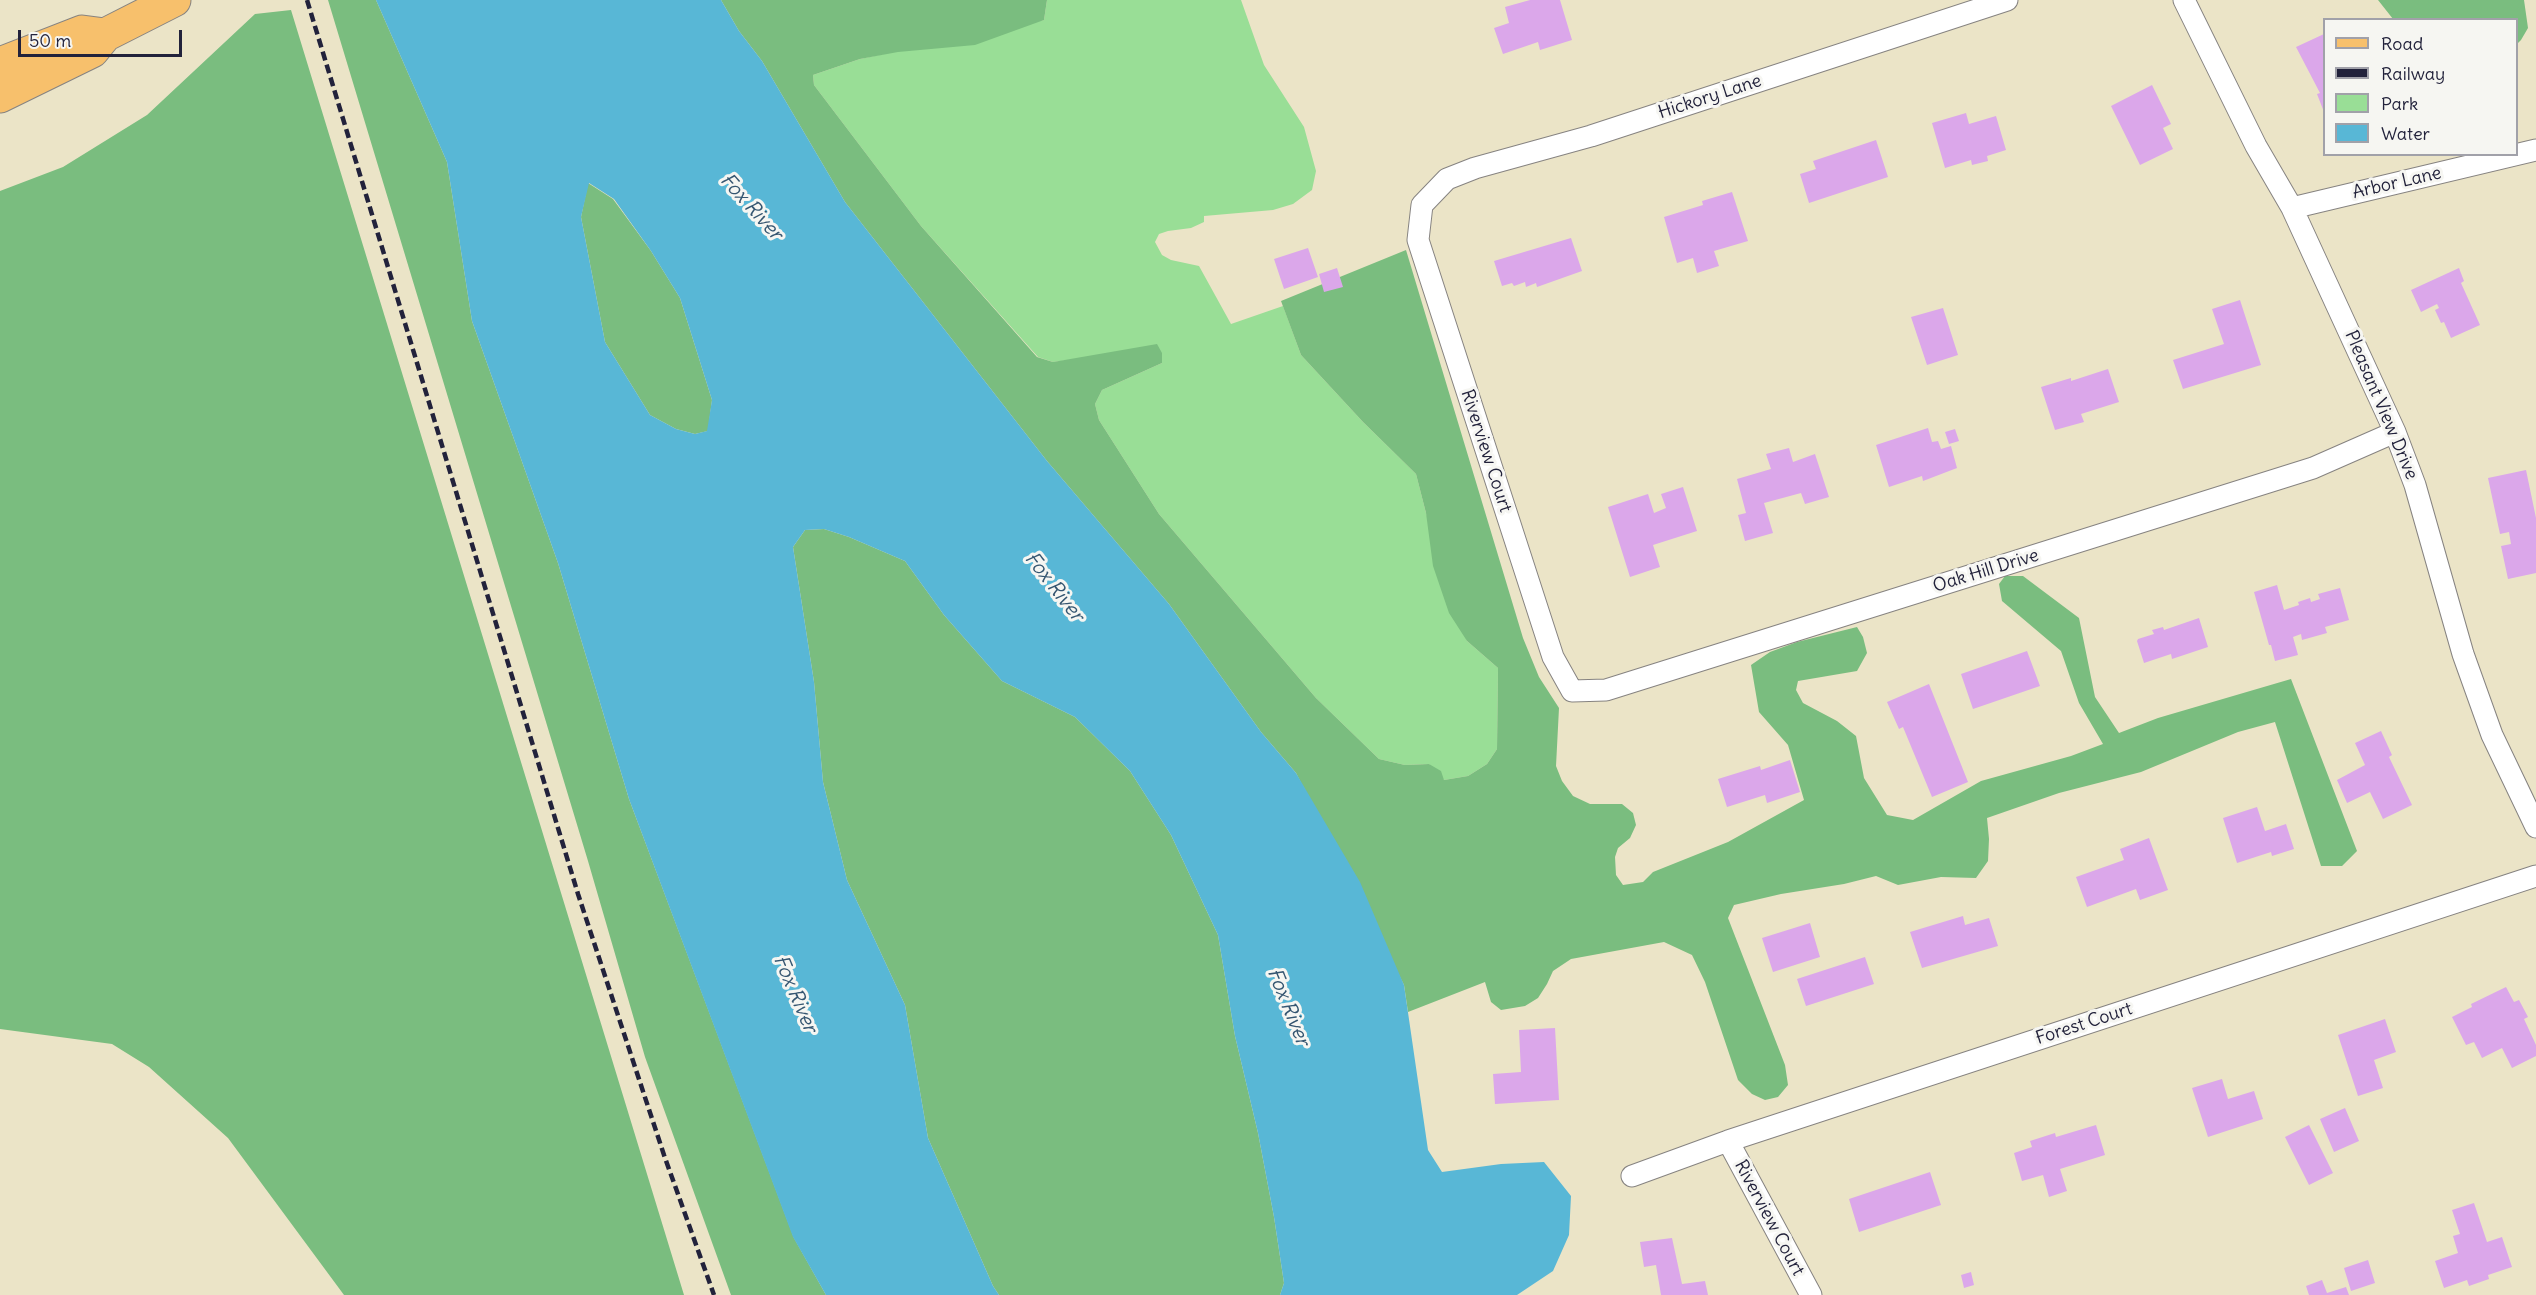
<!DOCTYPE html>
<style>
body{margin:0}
#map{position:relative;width:2536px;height:1295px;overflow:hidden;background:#ebe4c7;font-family:Delius,sans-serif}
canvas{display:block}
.legend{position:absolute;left:2323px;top:18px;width:195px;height:138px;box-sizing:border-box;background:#f6f6f2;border:2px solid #a1a1a9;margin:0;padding:8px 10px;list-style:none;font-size:18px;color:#22223b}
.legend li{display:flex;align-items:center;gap:12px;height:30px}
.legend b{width:30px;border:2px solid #a1a1a9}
.scale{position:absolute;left:18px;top:30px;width:164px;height:27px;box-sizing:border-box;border:3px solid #22223b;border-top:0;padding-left:8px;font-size:18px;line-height:21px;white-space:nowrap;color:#22223b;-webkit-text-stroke:4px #f6f6f2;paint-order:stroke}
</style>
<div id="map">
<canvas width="2536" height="1295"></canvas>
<ul class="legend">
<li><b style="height:8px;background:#f7c06c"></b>Road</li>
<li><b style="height:8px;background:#22223b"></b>Railway</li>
<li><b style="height:16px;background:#99de96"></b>Park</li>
<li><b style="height:16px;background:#58b7d6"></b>Water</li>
</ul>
<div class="scale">50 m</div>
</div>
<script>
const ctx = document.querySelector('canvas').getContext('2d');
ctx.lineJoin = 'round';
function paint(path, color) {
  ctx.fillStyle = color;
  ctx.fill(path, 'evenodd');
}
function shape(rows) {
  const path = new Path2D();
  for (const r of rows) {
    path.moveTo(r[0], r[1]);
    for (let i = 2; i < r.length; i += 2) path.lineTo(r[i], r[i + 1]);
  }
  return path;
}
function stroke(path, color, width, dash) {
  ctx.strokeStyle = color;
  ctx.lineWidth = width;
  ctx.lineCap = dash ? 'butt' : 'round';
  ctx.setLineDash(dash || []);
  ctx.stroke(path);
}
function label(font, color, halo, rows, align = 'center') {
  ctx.font = font + ' Delius,sans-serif';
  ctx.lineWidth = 6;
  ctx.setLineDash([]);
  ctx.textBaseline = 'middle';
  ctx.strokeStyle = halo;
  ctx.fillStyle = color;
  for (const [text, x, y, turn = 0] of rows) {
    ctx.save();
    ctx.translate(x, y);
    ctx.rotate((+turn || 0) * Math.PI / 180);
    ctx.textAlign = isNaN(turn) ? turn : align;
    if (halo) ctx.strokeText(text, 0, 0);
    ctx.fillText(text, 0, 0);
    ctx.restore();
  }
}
const green = shape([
 [1047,0,1241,0,1264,65,1304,127,1316,171,1312,190,1293,204,1273,210,1204,216,1204,222,1191,228,1168,231,1159,234,1155,242,1162,255,1171,260,1199,266,1231,324,1283,306,1301,355,1363,422,1416,474,1426,513,1467,641,1498,668,1497,749,1487,764,1468,776,1444,780,1429,764,1405,765,1379,759,1316,698,1159,514,1099,420,1095,404,1102,390,1162,363,1087,358,1053,362,1038,357,921,226,814,85,813,75,860,59,1044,20]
]);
const forest = shape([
 [328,0,376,0,447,162,472,321,558,563,629,799,794,1238,826,1295,731,1295,645,1057,588,861],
 [721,0,1047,0,1044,20,975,45,898,52,860,59,813,75,814,85,921,226,1037,357,1053,362,1157,344,1162,353,1162,363,1102,390,1095,404,1099,420,1159,514,1316,698,1379,759,1405,765,1429,764,1441,771,1444,780,1468,776,1487,764,1497,749,1498,668,1467,641,1449,613,1433,566,1426,513,1416,474,1363,422,1301,355,1281,301,1406,250,1523,638,1539,677,1559,708,1556,766,1562,781,1573,796,1590,804,1622,804,1633,813,1636,825,1630,838,1618,848,1615,857,1616,875,1623,885,1643,882,1653,872,1728,842,1804,800,1788,745,1759,712,1751,665,1770,652,1797,642,1857,627,1863,637,1867,653,1857,671,1798,681,1796,690,1803,703,1837,721,1856,736,1864,778,1887,815,1913,820,1981,781,2071,756,2103,744,2079,703,2061,651,2002,601,1999,584,2005,576,2023,576,2079,618,2095,697,2119,733,2158,718,2291,679,2357,851,2342,866,2321,866,2275,722,2238,732,2141,772,2059,793,1987,818,1989,839,1988,861,1976,878,1941,877,1898,885,1876,876,1844,884,1781,894,1734,905,1728,918,1785,1065,1788,1085,1778,1097,1765,1100,1752,1094,1738,1080,1705,982,1692,955,1664,942,1571,959,1553,971,1547,984,1538,998,1525,1006,1501,1010,1491,1002,1485,982,1408,1012,1404,985,1296,773,1261,732,1169,604,1047,461,845,202,762,61,739,31],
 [2378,0,2524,0,2528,28,2521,40,2517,44,2516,20,2393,19],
 [291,10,684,1295,344,1295,228,1138,149,1067,112,1044,0,1029,0,191,63,167,147,115,255,14],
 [588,183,613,199,651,251,680,298,712,400,708,431,695,434,676,429,650,415,605,342,581,217],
 [824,529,849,537,905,561,944,615,1002,681,1075,717,1130,771,1171,835,1218,935,1235,1036,1258,1133,1274,1217,1284,1283,1280,1295,999,1295,993,1286,928,1138,905,1005,847,880,823,782,814,682,793,547,805,530]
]);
const water = shape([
 [376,0,721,0,739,31,762,61,845,202,1047,461,1169,604,1261,732,1296,773,1360,882,1404,985,1428,1150,1442,1172,1501,1164,1544,1162,1571,1196,1569,1235,1553,1271,1517,1295,1280,1295,1284,1283,1274,1217,1258,1133,1235,1036,1218,935,1171,835,1130,771,1075,717,1002,681,944,615,905,561,849,537,824,529,805,530,793,547,814,682,823,782,847,880,905,1005,928,1138,993,1286,999,1295,826,1295,793,1237,629,799,558,563,472,321,447,162],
 [589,183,614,199,651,251,680,298,712,400,707,431,695,434,676,429,650,415,605,342,581,217]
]);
const building = shape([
 [1530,0,1560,0,1572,40,1540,50,1538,42,1503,54,1494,28,1509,23,1505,7],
 [2324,34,2324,112,2317,94,2320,93,2296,47],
 [2152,85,2171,124,2163,128,2173,149,2140,165,2111,106],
 [1966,113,1969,124,1996,116,2006,150,1987,156,1988,161,1972,165,1971,160,1945,168,1932,123],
 [1876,140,1888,177,1809,203,1800,174,1816,169,1813,161],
 [1732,192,1748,241,1714,251,1719,266,1697,273,1693,258,1677,263,1664,217,1703,205,1702,201],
 [1571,238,1582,271,1537,287,1536,283,1526,287,1525,282,1514,286,1512,283,1502,286,1494,261],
 [1308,248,1318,277,1284,289,1274,259],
 [1337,268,1343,287,1324,292,1319,274],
 [2459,268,2464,281,2461,283,2480,325,2451,338,2444,322,2441,323,2435,310,2439,308,2437,304,2421,312,2411,290],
 [2240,300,2261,365,2183,389,2173,360,2224,344,2212,309],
 [1943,308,1958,355,1927,365,1911,317],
 [2108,369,2119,402,2081,414,2084,422,2055,430,2041,387,2071,378,2071,381],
 [1928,428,1932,442,1938,441,1941,449,1951,446,1957,468,1923,481,1922,476,1889,487,1876,445],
 [1955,429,1959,441,1949,444,1945,432],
 [1789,448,1793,462,1815,454,1829,497,1805,504,1801,493,1764,503,1773,533,1745,541,1738,515,1746,513,1737,479,1771,469,1766,454],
 [2526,470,2536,518,2536,573,2508,579,2501,546,2511,544,2509,532,2500,534,2488,478],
 [1683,487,1697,531,1653,545,1660,567,1630,577,1608,507,1648,494,1654,513,1666,508,1661,494],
 [2277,585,2284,610,2299,605,2298,602,2310,598,2311,602,2320,599,2318,594,2340,588,2349,620,2325,627,2327,633,2302,640,2301,634,2293,637,2298,655,2275,661,2271,645,2269,645,2254,592],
 [2199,618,2208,647,2172,659,2171,654,2144,663,2137,641,2138,639,2154,634,2152,630,2163,627,2164,630],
 [2027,651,2040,686,1973,709,1961,674],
 [1929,684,1968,782,1932,797,1903,727,1899,729,1887,702],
 [2381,731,2392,755,2389,757,2412,805,2383,819,2370,792,2347,803,2337,780,2365,765,2355,743],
 [1790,760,1800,792,1767,803,1765,795,1727,807,1718,779,1760,766,1761,770],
 [2257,807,2265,831,2286,824,2294,849,2272,856,2271,852,2237,863,2223,818],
 [2149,838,2168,890,2140,900,2136,889,2087,907,2076,877,2124,860,2120,849],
 [1963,916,1965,925,1989,918,1998,946,1922,968,1910,932],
 [1810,923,1820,957,1773,972,1762,938],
 [1865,957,1874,984,1806,1006,1797,979],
 [2506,987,2514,1002,2519,1000,2528,1017,2524,1019,2536,1045,2536,1056,2512,1068,2502,1048,2482,1058,2474,1042,2466,1045,2452,1017,2472,1007,2471,1004],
 [2385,1019,2396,1052,2374,1060,2383,1088,2358,1096,2338,1035],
 [1555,1028,1559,1100,1495,1104,1493,1074,1521,1072,1519,1030],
 [2222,1079,2228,1099,2254,1091,2263,1119,2208,1137,2192,1088],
 [2345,1108,2359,1141,2334,1152,2320,1119],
 [2096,1125,2105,1155,2060,1169,2067,1191,2049,1197,2043,1175,2022,1181,2014,1153,2032,1147,2030,1141,2055,1133,2056,1137],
 [2309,1125,2333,1173,2309,1185,2285,1137],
 [1930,1172,1941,1205,1859,1232,1849,1199],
 [2474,1203,2487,1242,2502,1237,2512,1267,2488,1275,2489,1279,2469,1286,2467,1280,2444,1288,2435,1261,2458,1253,2453,1236,2460,1234,2452,1210],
 [1672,1238,1682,1284,1705,1281,1708,1295,1661,1295,1656,1265,1644,1267,1640,1242],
 [2368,1260,2375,1283,2351,1291,2344,1268],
 [1971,1272,1974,1285,1964,1288,1961,1275],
 [2322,1280,2327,1293,2346,1287,2349,1295,2309,1295,2306,1286]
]);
const minor = shape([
 [2007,0,1591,136,1475,168,1447,179,1422,205,1418,240,1553,657,1572,691,1606,690,2313,468,2395,432],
 [2184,0,2256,146,2292,208,2395,432,2415,485,2463,654,2492,735,2536,827],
 [2292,208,2536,150],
 [1728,1141,1811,1295],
 [1632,1176,1728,1141,2536,876]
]);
const primary = shape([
 [0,64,82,32,105,35],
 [0,96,92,51,105,35,174,0]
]);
const rail = shape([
 [307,0,578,894,664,1155,714,1295]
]);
const streetNames = [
 ["Hickory Lane",1710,97,-18],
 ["Arbor Lane",2397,183,-13],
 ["Pleasant View Drive",2381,405,67],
 ["Riverview Court",1486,451,72],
 ["Oak Hill Drive",1986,571,-17],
 ["Forest Court",2084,1024,-18],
 ["Riverview Court",1769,1218,62]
];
const waterNames = [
 ["Fox River",751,207,48],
 ["Fox River",1054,587,52],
 ["Fox River",795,994,67],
 ["Fox River",1288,1007,68]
];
paint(green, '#99de96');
paint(forest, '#7abd7f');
paint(water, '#58b7d6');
paint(building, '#dba7ea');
stroke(minor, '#868381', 23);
stroke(primary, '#868381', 35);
stroke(minor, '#fff', 21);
stroke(primary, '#f7c06c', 33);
stroke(rail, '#22223b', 4.5, [9, 4.5]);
label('18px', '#22223b', '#f6f6f2', streetNames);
label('italic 20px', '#355671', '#f6f6f2', waterNames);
</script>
